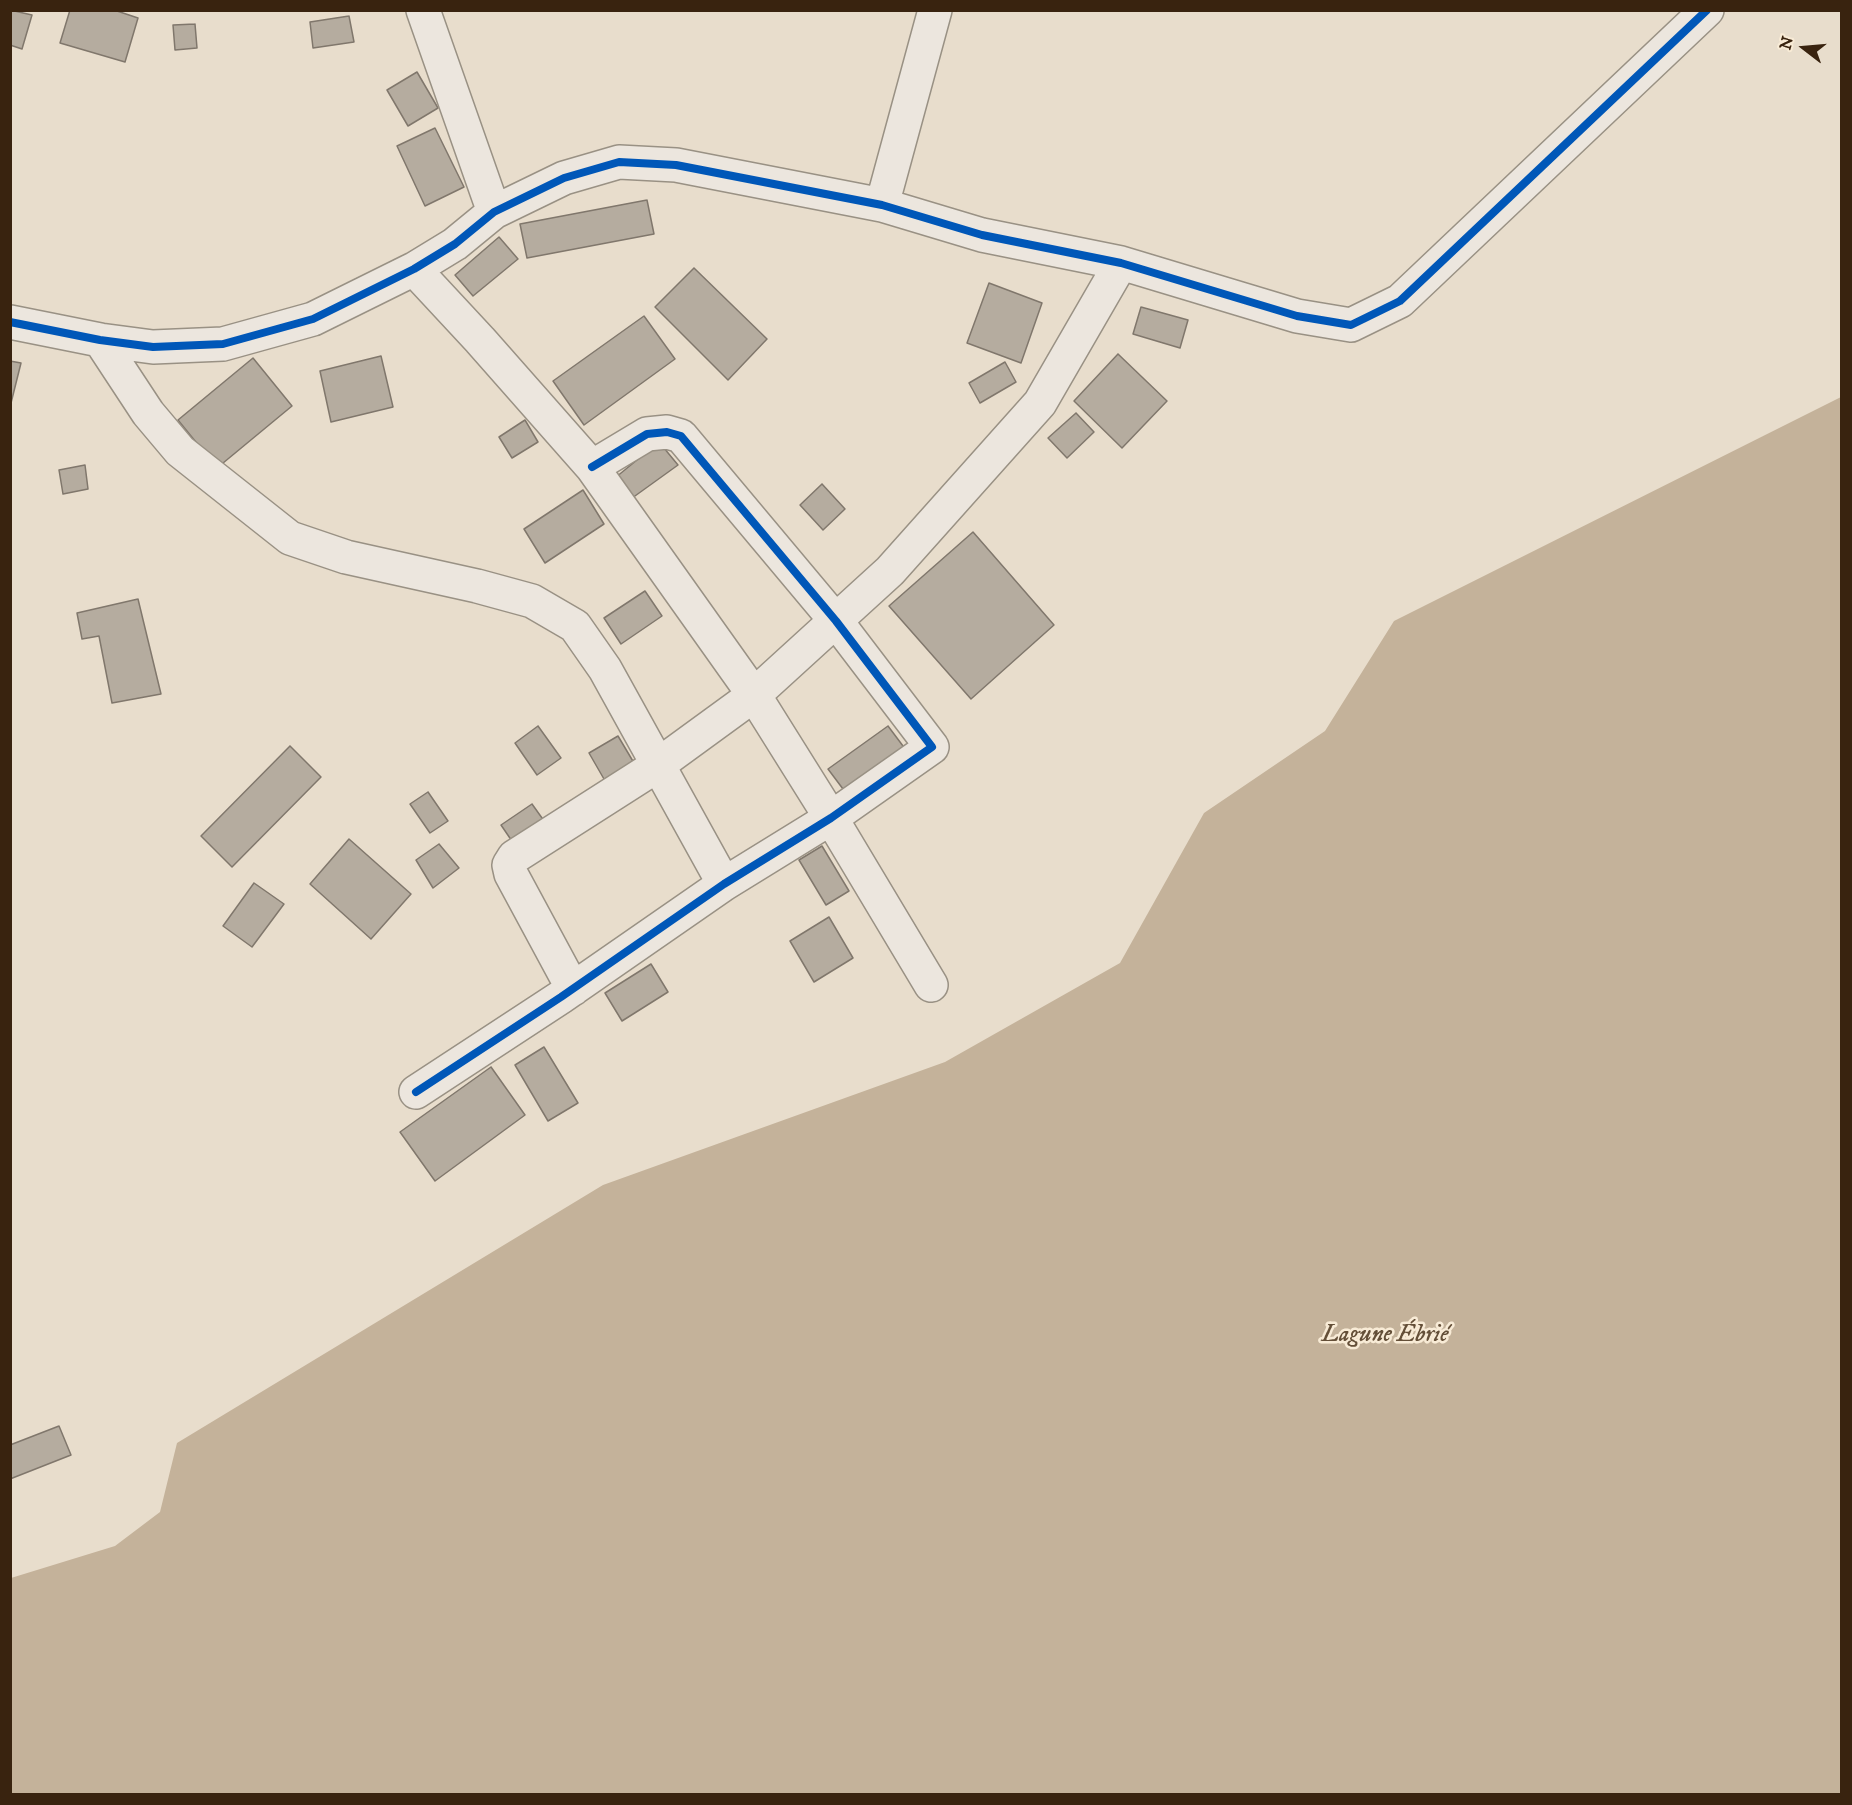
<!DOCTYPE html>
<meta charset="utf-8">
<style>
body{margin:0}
#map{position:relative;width:1852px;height:1805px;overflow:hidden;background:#e8ddcc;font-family:"IM FELL DW Pica",serif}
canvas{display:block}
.frame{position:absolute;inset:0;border:12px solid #39230f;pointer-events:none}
.north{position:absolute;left:1774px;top:18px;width:60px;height:60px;-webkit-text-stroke:4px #f8ebd6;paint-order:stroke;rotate:286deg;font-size:16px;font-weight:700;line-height:24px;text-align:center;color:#39230f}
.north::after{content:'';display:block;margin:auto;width:21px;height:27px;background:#39230f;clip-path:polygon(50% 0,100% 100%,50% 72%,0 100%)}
</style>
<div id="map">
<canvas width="1852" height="1805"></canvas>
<div class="frame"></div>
<div class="north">N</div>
</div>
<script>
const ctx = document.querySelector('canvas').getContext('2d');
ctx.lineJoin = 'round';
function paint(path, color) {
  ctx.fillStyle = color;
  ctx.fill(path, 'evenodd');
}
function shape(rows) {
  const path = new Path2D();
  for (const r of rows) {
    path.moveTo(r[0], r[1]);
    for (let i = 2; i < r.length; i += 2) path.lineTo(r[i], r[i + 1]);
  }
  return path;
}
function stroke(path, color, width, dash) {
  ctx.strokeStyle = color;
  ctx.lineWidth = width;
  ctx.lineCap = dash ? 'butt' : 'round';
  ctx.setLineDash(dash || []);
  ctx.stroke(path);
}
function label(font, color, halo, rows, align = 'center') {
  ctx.font = font + ' "IM FELL DW Pica",serif';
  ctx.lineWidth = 5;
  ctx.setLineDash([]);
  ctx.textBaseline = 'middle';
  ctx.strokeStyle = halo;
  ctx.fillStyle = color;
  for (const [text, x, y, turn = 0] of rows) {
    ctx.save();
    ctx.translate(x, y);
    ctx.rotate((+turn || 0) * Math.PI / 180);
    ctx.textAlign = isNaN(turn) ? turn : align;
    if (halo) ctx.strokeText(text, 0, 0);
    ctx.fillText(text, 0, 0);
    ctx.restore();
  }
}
const water = shape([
 [1841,397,1841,1794,11,1794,11,1578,115,1546,160,1512,177,1443,603,1185,945,1062,1120,963,1204,813,1325,731,1394,621]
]);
const building = shape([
 [10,10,32,15,22,49,10,45,10,10],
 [70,10,114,10,138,18,125,62,60,43,70,10],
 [349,16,354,42,313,48,310,22,349,16],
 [195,24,197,48,175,50,173,25,195,24],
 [417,72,438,108,408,126,387,90,417,72],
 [435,128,464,187,425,206,397,146,435,128],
 [647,200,654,234,527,258,520,224,647,200],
 [499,237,518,259,473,296,455,275,499,237],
 [694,268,767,339,728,380,655,307,694,268],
 [989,283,1042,303,1021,363,967,343,989,283],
 [1141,307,1188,320,1180,348,1133,334,1141,307],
 [644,316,675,359,584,425,553,381,644,316],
 [1118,354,1167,401,1122,448,1074,401,1118,354],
 [381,356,393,407,331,422,320,371,381,356],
 [253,358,292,406,217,468,178,420,253,358],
 [10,361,21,363,10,407,10,361],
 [1005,362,1016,382,980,403,969,383,1005,362],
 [1076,413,1094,432,1067,458,1048,438,1076,413],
 [525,420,538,442,512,458,499,437,525,420],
 [659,442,678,465,628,501,610,482,659,442],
 [85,465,88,489,63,494,59,470,85,465],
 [822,484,845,509,823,530,800,505,822,484],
 [583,490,604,524,545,563,524,529,583,490],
 [973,532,1054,625,971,699,889,606,973,532],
 [645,591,662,616,621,644,604,618,645,591],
 [138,599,161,694,112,703,99,636,82,639,77,613,138,599],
 [538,726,561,758,537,775,515,743,538,726],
 [888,726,906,750,846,793,828,769,888,726],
 [618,736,637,768,608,786,589,753,618,736],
 [290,746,321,777,232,867,201,836,290,746],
 [428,792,448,821,430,833,410,804,428,792],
 [532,804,547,825,516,847,501,825,532,804],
 [349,839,411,894,371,939,310,884,349,839],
 [439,844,459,868,433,888,416,860,439,844],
 [822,846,849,891,826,905,799,860,822,846],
 [254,883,284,904,252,947,223,926,254,883],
 [829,917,853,958,814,982,790,941,829,917],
 [651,964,668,992,622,1021,605,993,651,964],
 [544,1047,578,1103,548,1121,515,1065,544,1047],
 [491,1067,525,1115,435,1181,400,1132,491,1067],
 [59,1426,71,1455,10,1479,10,1445,59,1426]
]);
const minor = shape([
 [423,10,494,212],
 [882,205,935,10],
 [414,269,480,340,592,467,754,695,831,818,931,985],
 [10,322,100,340,153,347,223,344,313,319,414,269,455,244,494,212,564,178,619,162,676,165,882,205,982,235,1121,263,1297,316,1351,325,1400,301,1707,10],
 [100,340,148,413,180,451,290,538,346,557,477,586,532,601,575,626,605,669,724,884],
 [573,989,511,874,509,865,514,857,658,765,754,695,890,571,1040,403,1121,263],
 [416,1092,561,997,724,884,831,818,932,747,836,621,681,436,667,432,647,434,592,467]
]);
const cycleway = shape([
 [10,322,100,340,153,347,223,344,313,319,414,269,455,244,494,212,564,178,619,162,676,165,882,205,982,235,1121,263,1297,316,1351,325,1400,301,1707,10],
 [416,1092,561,997,724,884,831,818,932,747,836,621,681,436,667,432,647,434,592,467]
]);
const waterNames = [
 ["Lagune Ébrié",1385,1336]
];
paint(water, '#c4b29a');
paint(building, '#b5ac9f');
stroke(building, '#80776c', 1.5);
stroke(minor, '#999184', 36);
stroke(minor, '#ece6de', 33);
stroke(cycleway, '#0057b8', 8);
label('italic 24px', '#644f38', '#f8ebd6', waterNames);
</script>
